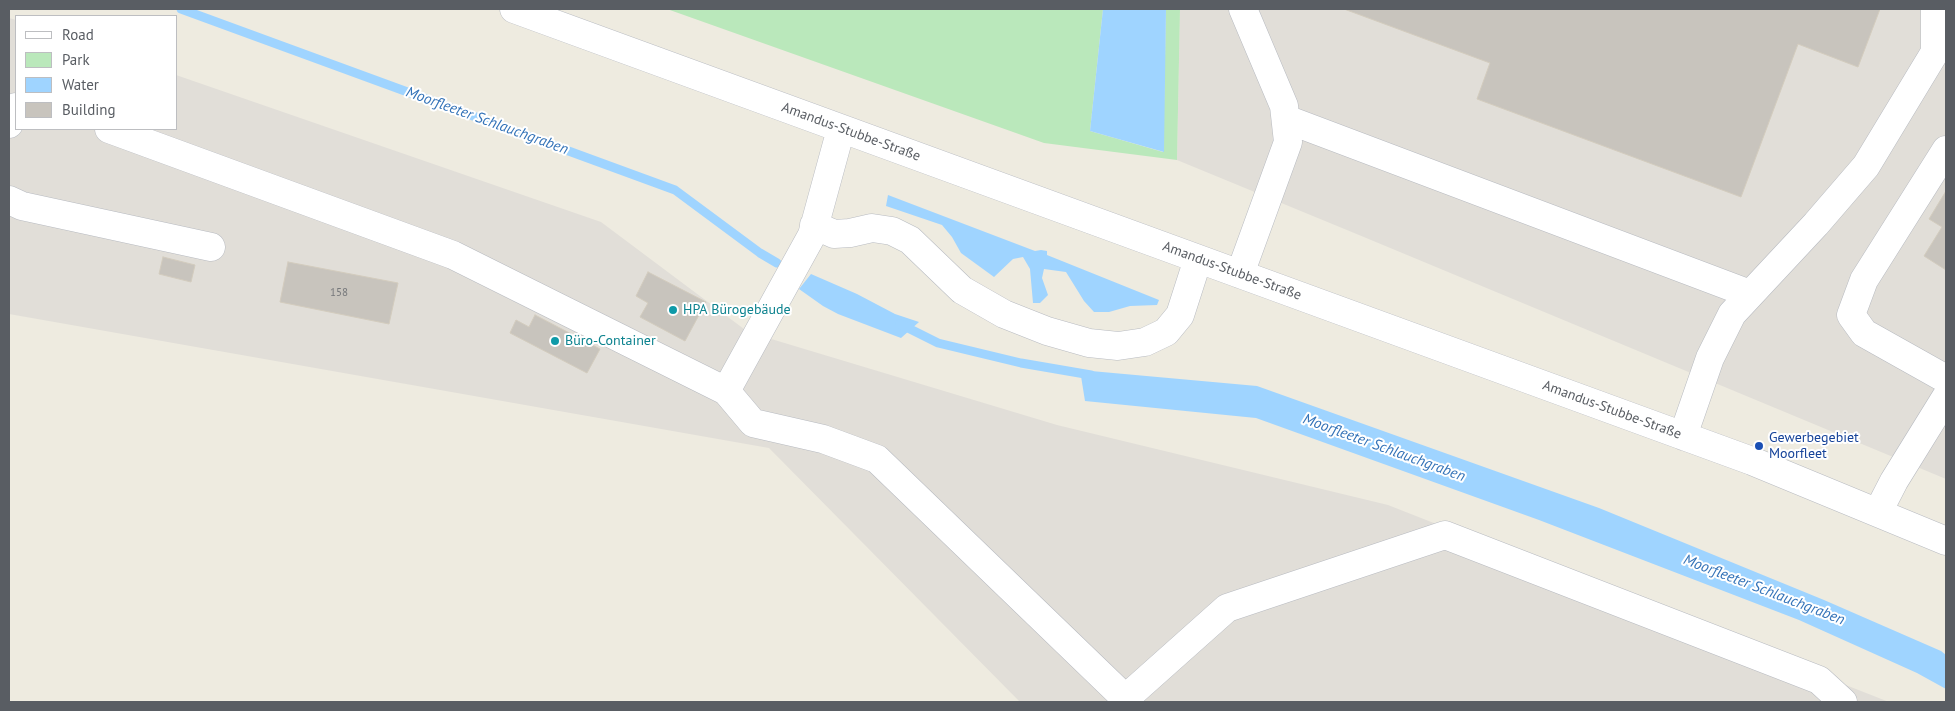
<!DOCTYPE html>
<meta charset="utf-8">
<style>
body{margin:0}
#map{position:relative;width:1955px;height:711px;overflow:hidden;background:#eeebe0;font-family:"PT Sans",sans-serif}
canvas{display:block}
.frame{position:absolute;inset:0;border:10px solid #595d63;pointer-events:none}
.legend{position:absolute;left:15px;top:15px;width:162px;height:115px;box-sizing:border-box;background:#fff;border:1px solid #bdbec1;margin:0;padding:6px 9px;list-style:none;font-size:15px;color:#595d63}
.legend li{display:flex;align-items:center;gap:10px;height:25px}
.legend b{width:25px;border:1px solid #bdbec1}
</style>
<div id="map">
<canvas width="1955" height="711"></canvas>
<div class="frame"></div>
<ul class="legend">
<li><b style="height:6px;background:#fff"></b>Road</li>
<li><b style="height:14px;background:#bae8bb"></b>Park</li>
<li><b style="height:14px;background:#9fd4ff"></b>Water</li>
<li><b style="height:14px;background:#c8c4bd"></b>Building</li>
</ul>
</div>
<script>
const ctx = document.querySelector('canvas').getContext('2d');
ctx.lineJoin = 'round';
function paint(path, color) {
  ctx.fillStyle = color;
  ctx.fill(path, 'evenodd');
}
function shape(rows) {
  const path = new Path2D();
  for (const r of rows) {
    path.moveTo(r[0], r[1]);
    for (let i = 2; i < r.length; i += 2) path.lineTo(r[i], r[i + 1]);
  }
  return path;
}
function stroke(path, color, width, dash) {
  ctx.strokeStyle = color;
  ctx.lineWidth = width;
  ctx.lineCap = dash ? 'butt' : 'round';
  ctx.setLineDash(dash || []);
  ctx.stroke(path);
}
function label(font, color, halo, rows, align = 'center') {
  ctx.font = font + ' "PT Sans",sans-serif';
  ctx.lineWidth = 4;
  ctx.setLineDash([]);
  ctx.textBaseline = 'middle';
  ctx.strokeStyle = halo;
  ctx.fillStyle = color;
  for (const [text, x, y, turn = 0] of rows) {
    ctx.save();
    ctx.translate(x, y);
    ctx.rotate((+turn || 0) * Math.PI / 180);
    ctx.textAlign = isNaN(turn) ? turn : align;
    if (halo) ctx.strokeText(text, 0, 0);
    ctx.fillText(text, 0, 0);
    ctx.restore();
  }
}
const industrial = shape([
 [1180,9,1946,9,1946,479,1359,235,1177,160],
 [9,18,16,20,16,129,176,129,176,75,601,222,748,332,1057,425,1388,505,1889,702,1020,702,769,448,9,314]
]);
const green = shape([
 [667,9,1103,9,1090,131,1163,152,1166,9,1180,9,1177,160,1044,143]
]);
const water = shape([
 [1103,9,1166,9,1164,152,1090,131],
 [888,195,1035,251,1041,250,1047,251,1047,255,1159,300,1157,305,1130,306,1109,312,1094,312,1084,301,1066,272,1044,269,1042,278,1048,295,1040,303,1033,303,1030,269,1023,257,1013,259,994,277,961,253,952,237,942,225,886,206],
 [811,274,857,294,895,314,919,322,901,338,838,314,823,306,799,289],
 [1080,370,1257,386,1599,508,1824,600,1941,651,1946,655,1946,689,1917,673,1799,620,1539,520,1256,418,1085,401]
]);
const stream = shape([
 [181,9,675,190,760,253,777,263],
 [900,324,938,343,1021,363,1091,375]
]);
const building = shape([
 [1344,9,1880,9,1858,67,1798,44,1741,197,1477,99,1490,63,1344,9],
 [1946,191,1946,270,1924,256,1942,227,1929,219,1946,191],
 [163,257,195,265,191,282,159,274,163,257],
 [288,262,398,283,389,324,280,302,288,262],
 [648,272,706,302,685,341,640,317,648,303,636,296,648,272],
 [535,315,600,349,587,373,510,333,516,320,529,327,535,315]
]);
const minor = shape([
 [514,9,1752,461,1946,541],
 [1286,119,1750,294],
 [9,124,16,107],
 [109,129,453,255,726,391,753,423,823,439,877,459,1129,702],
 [1946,150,1864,280,1851,315,1864,333,1946,379],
 [9,200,22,206,211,247],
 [814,225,834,234,850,233,872,228,892,231,910,240,962,290,1004,314,1047,331,1089,343,1118,346,1145,342,1166,332,1180,315,1198,259],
 [1240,274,1288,142,1284,106,1243,9],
 [726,391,812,235,841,129],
 [1683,436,1710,358,1732,314,1816,224,1866,166,1935,52,1935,9],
 [1878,512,1894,481,1946,397],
 [1126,698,1227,608,1445,535,1819,680,1843,702]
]);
const markers = [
 [673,310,5,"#0f9aa8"],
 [555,341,5,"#0f9aa8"],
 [1759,446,5,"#1a4fb4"]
];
const numberNames = [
 ["158",339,293]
];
const streetNames = [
 ["Amandus-Stubbe-Straße",851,132,20],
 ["Amandus-Stubbe-Straße",1232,271,20],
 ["Amandus-Stubbe-Straße",1612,410,20]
];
const cultureNames = [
 ["HPA Bürogebäude",683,310],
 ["Büro-Container",565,341]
];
const transitNames = [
 ["Gewerbegebiet",1769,438],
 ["Moorfleet",1769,454]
];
const waterNames = [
 ["Moorfleeter Schlauchgraben",487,121,20],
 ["Moorfleeter Schlauchgraben",1384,448,20],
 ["Moorfleeter Schlauchgraben",1764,590,21]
];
paint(industrial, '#e1ded8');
paint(green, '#bae8bb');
paint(water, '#9fd4ff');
stroke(stream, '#9fd4ff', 9);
paint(building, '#c8c4bd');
stroke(building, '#d3ccbe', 1);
stroke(minor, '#b8bbc1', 29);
stroke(minor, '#fff', 28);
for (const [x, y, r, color] of markers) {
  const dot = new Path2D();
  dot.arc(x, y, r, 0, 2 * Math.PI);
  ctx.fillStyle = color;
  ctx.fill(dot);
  stroke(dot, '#fff', 2);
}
label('11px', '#75777a', null, numberNames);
label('14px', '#595d63', '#fff', streetNames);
label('14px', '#0d838f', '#fff', cultureNames, 'left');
label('14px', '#164399', '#fff', transitNames, 'left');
label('italic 15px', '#3473b8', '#fff', waterNames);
</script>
